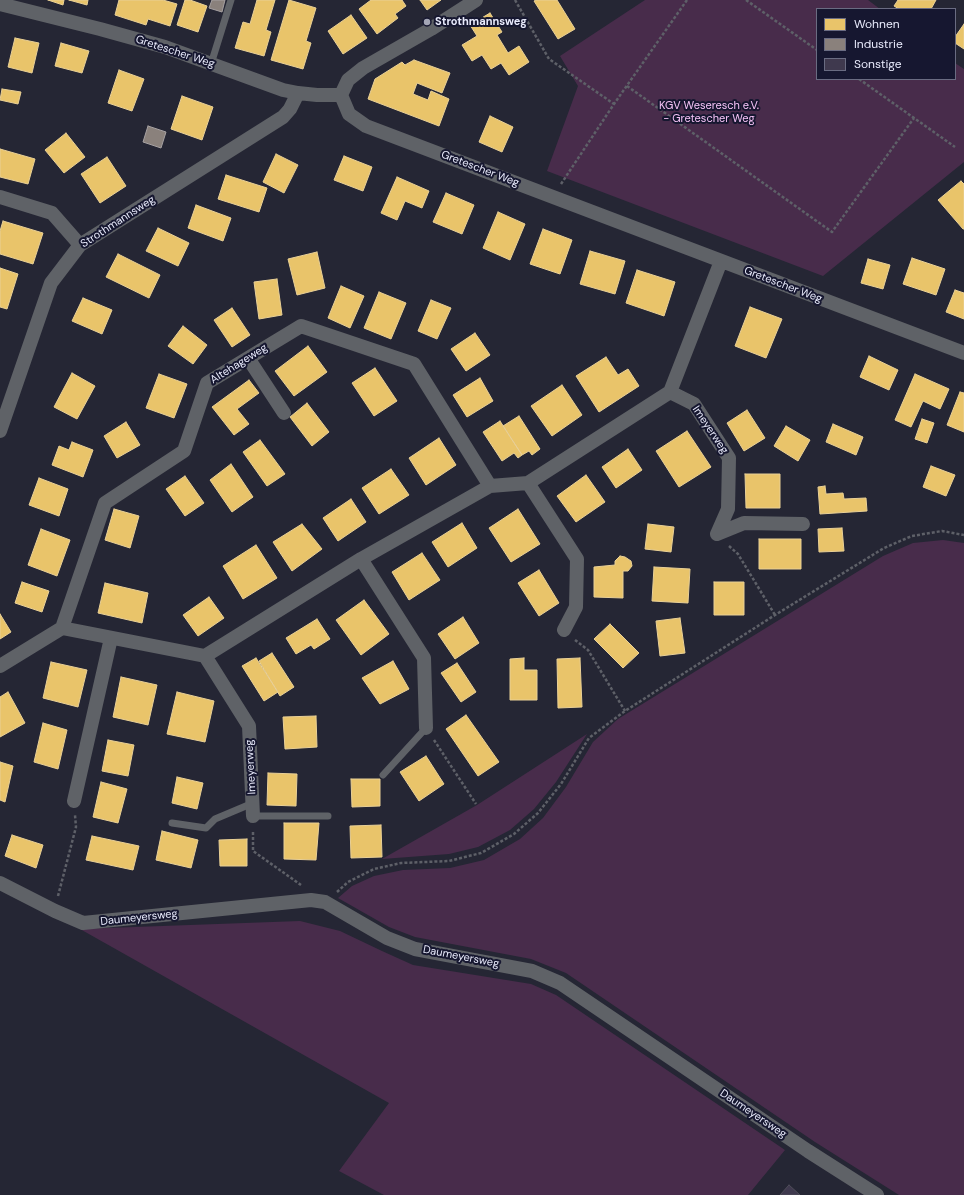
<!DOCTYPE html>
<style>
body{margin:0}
#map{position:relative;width:964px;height:1195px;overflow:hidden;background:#252634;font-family:"DM Sans",sans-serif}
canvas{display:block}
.legend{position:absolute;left:816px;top:8px;width:140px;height:72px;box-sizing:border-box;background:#161730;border:1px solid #6a6c82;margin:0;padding:5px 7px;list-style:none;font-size:12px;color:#e9ebfc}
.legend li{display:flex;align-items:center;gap:8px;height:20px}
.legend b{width:20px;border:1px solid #6a6c82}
</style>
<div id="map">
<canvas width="964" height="1195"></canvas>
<ul class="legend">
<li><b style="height:11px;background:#e9c46a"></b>Wohnen</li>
<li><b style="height:11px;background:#8a817c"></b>Industrie</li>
<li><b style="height:11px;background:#3f394e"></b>Sonstige</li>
</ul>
</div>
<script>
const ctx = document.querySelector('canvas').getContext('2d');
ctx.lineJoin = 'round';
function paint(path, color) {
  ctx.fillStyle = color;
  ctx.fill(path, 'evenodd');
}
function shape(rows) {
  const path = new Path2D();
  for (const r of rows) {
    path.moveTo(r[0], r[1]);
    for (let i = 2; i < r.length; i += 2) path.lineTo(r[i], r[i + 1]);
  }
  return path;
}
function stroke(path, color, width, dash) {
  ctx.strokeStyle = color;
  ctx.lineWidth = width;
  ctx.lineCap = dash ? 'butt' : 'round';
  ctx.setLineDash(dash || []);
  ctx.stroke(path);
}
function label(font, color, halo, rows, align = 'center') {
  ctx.font = font + ' "DM Sans",sans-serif';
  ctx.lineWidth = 4;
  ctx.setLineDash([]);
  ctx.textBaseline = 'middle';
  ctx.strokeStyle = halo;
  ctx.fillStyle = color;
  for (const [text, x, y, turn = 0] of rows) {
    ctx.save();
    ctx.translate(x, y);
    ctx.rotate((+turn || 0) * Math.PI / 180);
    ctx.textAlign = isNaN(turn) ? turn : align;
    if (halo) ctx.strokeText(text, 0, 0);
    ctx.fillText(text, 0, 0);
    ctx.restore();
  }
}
const green = shape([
 [645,0,868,0,880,9,817,9,817,79,955,79,955,63,964,69,964,162,823,276,547,171,578,86,560,56],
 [943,540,964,543,964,1195,899,1195,815,1142,566,973,531,959,415,937,389,927,338,898,352,886,374,876,403,870,450,868,484,860,520,839,543,818,566,787,593,742,618,719,883,556,913,543],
 [587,734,556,782,534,809,510,830,478,847,449,854,382,859,477,805],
 [300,921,340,931,382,951,413,965,531,984,556,995,785,1150,748,1195,384,1195,339,1171,389,1103,80,929]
]);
const homes = shape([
 [48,0,64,0,63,5,48,0],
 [69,0,88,0,87,5,69,0],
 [119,0,163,0,177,4,170,26,148,19,146,25,115,15,119,0],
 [185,0,190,0,207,6,198,32,177,25,185,0],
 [257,0,275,0,266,30,271,32,264,56,235,48,243,22,250,24,257,0],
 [289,0,316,8,306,41,311,43,303,69,271,60,289,0],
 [371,0,402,0,406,6,395,14,398,18,377,34,359,9,371,0],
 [420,0,441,0,427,10,420,0],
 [536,0,557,0,575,29,558,39,534,1,536,0],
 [898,0,936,0,931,9,899,9,894,6,898,0],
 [490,13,502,32,497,35,508,53,519,46,529,62,509,75,501,63,491,69,482,55,472,61,462,45,477,36,470,25,490,13],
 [351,15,367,38,343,54,328,31,351,15],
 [964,24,964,49,955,43,955,37,964,24],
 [15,38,39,43,32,73,8,67,15,38],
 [61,43,89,51,82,73,55,66,61,43],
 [414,60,450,73,442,93,417,83,413,94,428,100,431,91,449,99,439,126,368,99,375,79,402,62,405,65,414,60],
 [119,70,144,79,132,111,108,103,119,70],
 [2,89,21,92,18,104,0,100,2,89],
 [182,96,213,107,202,140,171,129,182,96],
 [490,116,513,127,502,152,479,142,490,116],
 [66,133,85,157,64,173,45,150,66,133],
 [0,149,35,159,28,184,0,177,0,149],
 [276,154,298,165,284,193,263,182,276,154],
 [344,156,372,167,363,191,334,180,344,156],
 [107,157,126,186,100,203,81,174,107,157],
 [226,175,267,188,259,212,218,199,226,175],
 [397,177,429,191,422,208,405,201,397,220,381,213,397,177],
 [961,181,964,184,964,229,963,229,938,200,961,181],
 [446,193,474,205,462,234,433,222,446,193],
 [196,205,231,218,223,241,188,228,196,205],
 [498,212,525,224,510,260,483,248,498,212],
 [3,221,43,233,33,264,0,254,0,231,3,221],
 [158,228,189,243,178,266,146,251,158,228],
 [543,229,572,240,560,274,530,264,543,229],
 [590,251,625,261,615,294,580,284,590,251],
 [317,252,325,288,297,295,288,259,317,252],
 [118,254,160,275,149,298,106,277,118,254],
 [912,258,945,269,936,295,903,284,912,258],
 [868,259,890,265,883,289,861,283,868,259],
 [0,268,18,274,7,309,0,307,0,268],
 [637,270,675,282,664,316,626,303,637,270],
 [277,279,282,315,259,319,254,282,277,279],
 [341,286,364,296,350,328,328,318,341,286],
 [955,290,964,293,964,319,946,312,955,290],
 [379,292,406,303,391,339,364,328,379,292],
 [83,298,112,310,102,334,72,321,83,298],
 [431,300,451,308,437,339,418,331,431,300],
 [750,307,782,319,766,358,735,346,750,307],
 [232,308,250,335,232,347,214,320,232,308],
 [183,326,207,345,193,364,168,346,183,326],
 [475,333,490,355,466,371,451,349,475,333],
 [308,346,327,372,294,396,275,371,308,346],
 [869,356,898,370,889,390,860,377,869,356],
 [606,357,618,375,628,369,639,386,599,412,576,376,606,357],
 [375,368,397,401,374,416,352,383,375,368],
 [72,373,95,386,77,419,54,407,72,373],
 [159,374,187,384,174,418,146,408,159,374],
 [915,374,949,389,940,409,923,401,911,427,895,420,915,374],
 [480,378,493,401,467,417,453,395,480,378],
 [249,380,259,393,237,409,249,424,234,435,212,407,249,380],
 [562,385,582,415,552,436,531,406,562,385],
 [960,392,964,393,964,432,947,425,960,392],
 [307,403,329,432,312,446,290,417,307,403],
 [747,410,765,438,744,451,727,423,747,410],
 [519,416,540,449,532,455,529,451,522,455,503,426,519,416],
 [922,419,934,423,927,443,915,439,922,419],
 [500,421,522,455,518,458,514,453,502,461,483,432,500,421],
 [126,422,140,445,117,458,104,436,126,422],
 [833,424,863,437,856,455,826,442,833,424],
 [786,426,810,440,798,461,774,446,786,426],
 [687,431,711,467,679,487,656,451,687,431],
 [439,438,456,465,426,485,409,458,439,438],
 [260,440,285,474,267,486,243,452,260,440],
 [72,442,93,450,83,477,52,465,59,446,69,450,72,442],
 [628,449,642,470,616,488,602,467,628,449],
 [231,464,253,497,232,512,210,480,231,464],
 [931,466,955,475,946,496,923,487,931,466],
 [391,469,409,495,379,514,362,488,391,469],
 [745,474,780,474,780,508,746,508,745,474],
 [586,475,605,502,576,522,557,496,586,475],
 [185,476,204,503,185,516,166,489,185,476],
 [39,478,68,489,59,516,29,505,39,478],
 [825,486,826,494,843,493,844,499,866,498,867,511,820,514,818,487,825,486],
 [351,499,366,522,338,541,323,518,351,499],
 [114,509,139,516,130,548,105,540,114,509],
 [518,509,540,544,511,562,489,528,518,509],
 [462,523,477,548,448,567,432,542,462,523],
 [302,524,322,549,292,571,273,542,302,524],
 [648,524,674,527,671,552,645,549,648,524],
 [842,528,844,551,819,552,818,529,842,528],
 [41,529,70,540,57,576,28,565,41,529],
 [759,539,801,539,801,569,759,569,759,539],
 [256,545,277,578,243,599,223,566,256,545],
 [422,553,440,580,409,600,392,572,422,553],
 [620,556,625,557,631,561,632,566,628,571,623,571,623,598,594,597,594,567,615,565,615,561,620,556],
 [654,567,690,569,688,603,652,601,654,567],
 [539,570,559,603,539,616,518,583,539,570],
 [22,582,49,591,42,612,15,603,22,582],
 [714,582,744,582,744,615,714,615,714,582],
 [105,583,148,593,142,623,98,613,105,583],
 [209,597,224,618,198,636,183,615,209,597],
 [364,600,389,634,361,655,336,620,364,600],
 [0,614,11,632,0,639,0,614],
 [463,617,479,643,455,659,438,634,463,617],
 [680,618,685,653,660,656,656,621,680,618],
 [317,619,330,639,314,649,311,645,296,654,286,638,317,619],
 [610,624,639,653,623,668,594,639,610,624],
 [272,653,294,687,280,696,259,661,272,653],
 [256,658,278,692,264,701,242,666,256,658],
 [524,658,524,670,537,670,537,700,510,700,510,659,524,658],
 [580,658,582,707,558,708,557,659,580,658],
 [393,661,409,689,380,704,362,678,393,661],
 [51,662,87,670,78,707,43,698,51,662],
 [457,663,476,692,461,702,441,673,457,663],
 [121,677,157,685,148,725,113,717,121,677],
 [8,692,25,723,0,737,0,697,8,692],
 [177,692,214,701,205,742,167,734,177,692],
 [466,715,499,762,478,776,446,729,466,715],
 [316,716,317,747,285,749,283,717,316,716],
 [43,723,67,730,58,769,34,762,43,723],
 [108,740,134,745,128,776,102,771,108,740],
 [426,756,444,784,419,801,400,772,426,756],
 [0,762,13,766,5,802,0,800,0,762],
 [268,773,297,774,296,806,267,805,268,773],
 [177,777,203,783,197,809,172,803,177,777],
 [351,779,380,779,380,806,352,807,351,779],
 [101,782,127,789,118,823,93,817,101,782],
 [284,823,319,823,316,860,284,859,284,823],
 [381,825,382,857,351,858,350,826,381,825],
 [162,831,198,840,191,868,156,860,162,831],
 [12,835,43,845,36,868,5,856,12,835],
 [92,836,139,846,133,870,86,860,92,836],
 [247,839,247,866,220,866,219,840,247,839]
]);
const industry = shape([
 [212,0,225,0,222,12,209,8,212,0],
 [148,126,166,132,161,148,143,142,148,126]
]);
const building = shape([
 [789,1185,800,1195,780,1195,789,1185]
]);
const path = shape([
 [515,0,549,59,614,104],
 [746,0,817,50],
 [859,79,955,147],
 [627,86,832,232,914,118],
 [561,184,614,104,687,0],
 [729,546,738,554,775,615],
 [575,640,588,650,625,711],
 [434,740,476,804],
 [253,832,253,851,301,885],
 [337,892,348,882,374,869,401,863,449,861,481,853,514,834,538,813,561,784,589,738,625,711,775,615,884,548,912,536,942,531,964,535],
 [58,896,76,827,75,815]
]);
const service = shape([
 [211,64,231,0],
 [383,775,426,728],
 [253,816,328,816],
 [172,823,206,828,215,819,253,803]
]);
const minor = shape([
 [0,4,100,29,165,47,283,90,298,93,317,95,341,95],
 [341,95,349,114,366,126,964,353],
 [341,95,348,80,363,68,431,29,476,0],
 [0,197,52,213,80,245],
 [248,358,284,413],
 [670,392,694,404,729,458,728,509,717,534],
 [0,431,51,283,80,245,283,117,290,109,298,93],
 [528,483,577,559,576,607,564,630],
 [717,534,744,523,803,524],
 [361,559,424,658,426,728],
 [62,628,105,503,184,451,207,383,301,326,414,364,490,486],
 [205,656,249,726,253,816],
 [0,666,62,628,205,656,361,559,490,486,528,483,670,392,721,261],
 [74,801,111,638],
 [0,883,55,911,83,923,311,900,325,902,387,938,415,949,532,971,560,983,808,1151,877,1195]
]);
const markers = [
 [427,22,4,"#a4a6b6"]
];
const poiNames = [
 ["Strothmannsweg",435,22]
];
const streetNames = [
 ["Gretescher Weg",175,52,18],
 ["Gretescher Weg",480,169,21],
 ["Strothmannsweg",118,222,-33],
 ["Gretescher Weg",783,285,21],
 ["Altehageweg",239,364,-32],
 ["Imeyerweg",710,430,56],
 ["Imeyerweg",251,767,-93],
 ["Daumeyersweg",139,918,-6],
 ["Daumeyersweg",461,957,11],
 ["Daumeyersweg",753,1114,34]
];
const parkNames = [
 ["KGV Weseresch e.V.",709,106],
 ["- Gretescher Weg",709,119]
];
paint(green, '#482c4b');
paint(homes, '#e9c46a');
stroke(homes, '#e9d096', 1);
paint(industry, '#8a817c');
stroke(industry, '#a6a1a2', 1);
paint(building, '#3f394e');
stroke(building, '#504e5a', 1);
stroke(path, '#5e6068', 2.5, [3, 2]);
stroke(service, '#5f6267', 7);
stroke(minor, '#5f6267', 14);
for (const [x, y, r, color] of markers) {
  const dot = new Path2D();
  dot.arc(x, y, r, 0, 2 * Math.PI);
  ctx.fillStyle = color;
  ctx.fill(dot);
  stroke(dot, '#161730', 1.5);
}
label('bold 11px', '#e9ebfc', '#161730', poiNames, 'left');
label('11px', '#e9ebfc', '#161730', streetNames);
label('11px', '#f6c3f7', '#161730', parkNames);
</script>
